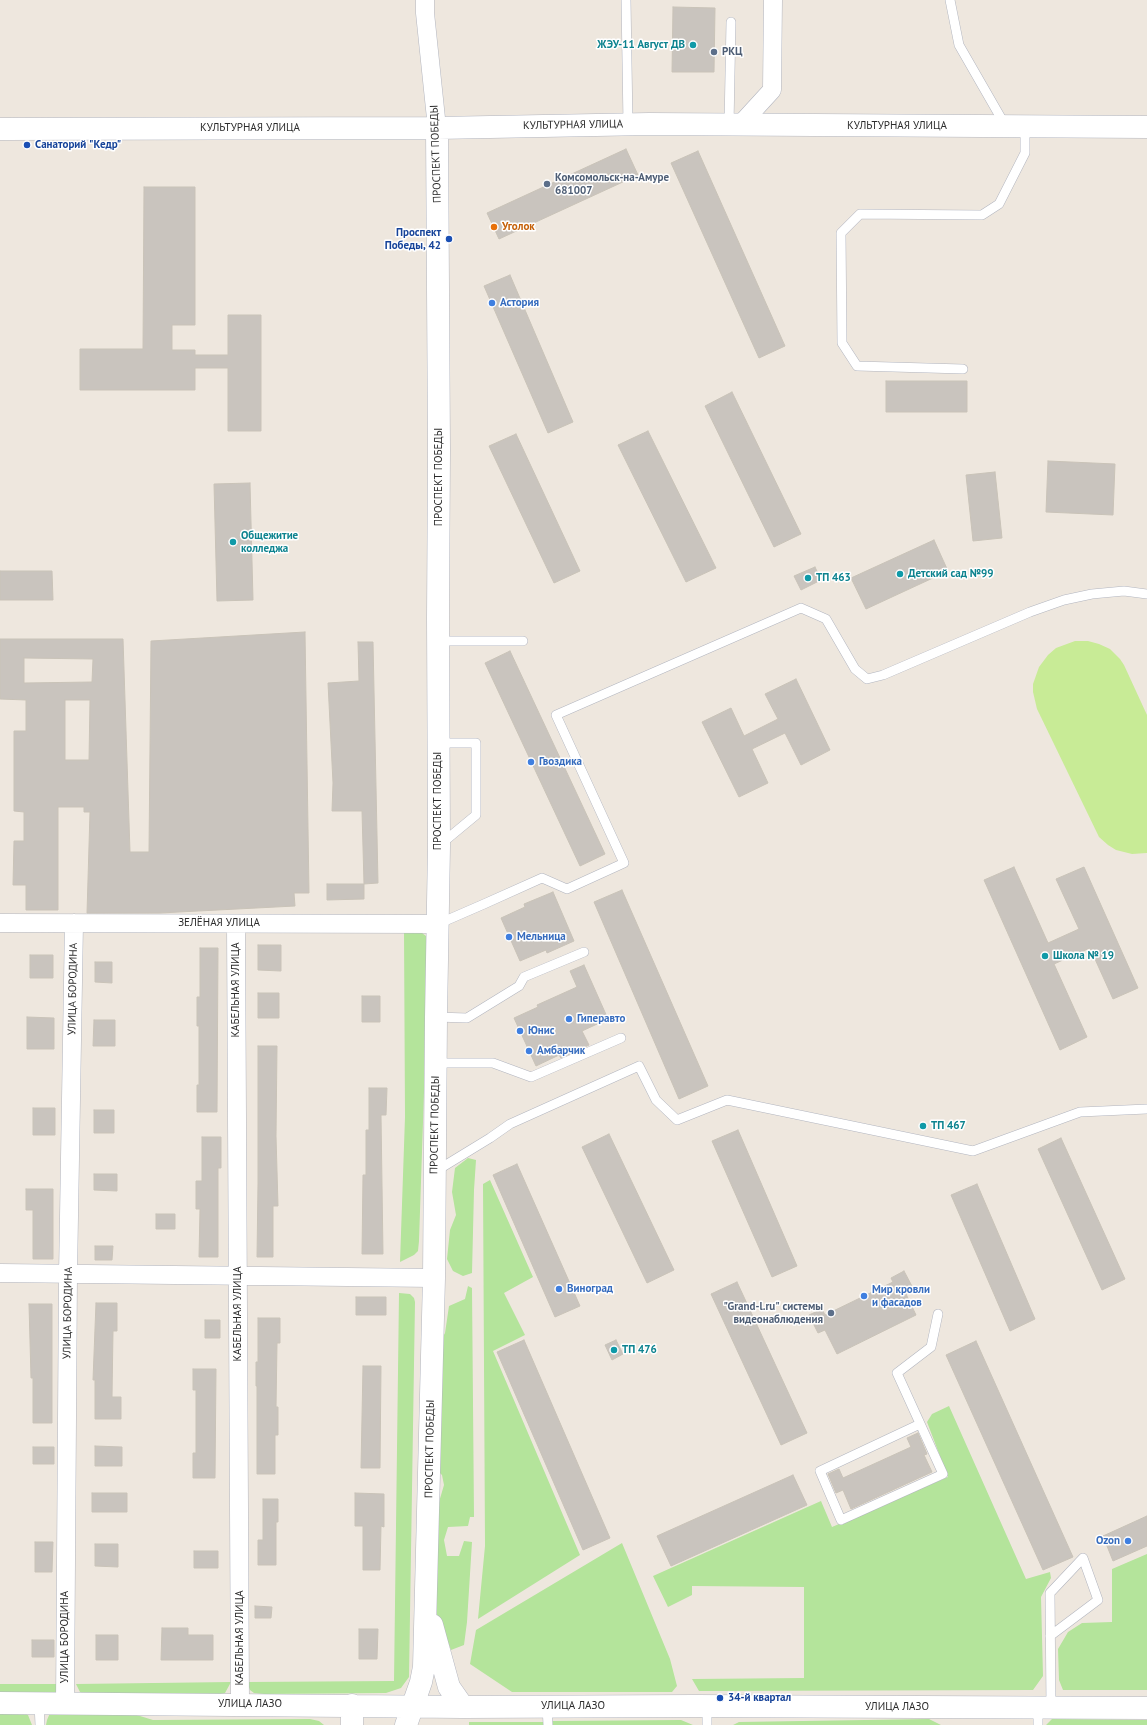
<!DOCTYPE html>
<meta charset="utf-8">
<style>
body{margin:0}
canvas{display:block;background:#eee7de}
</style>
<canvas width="1147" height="1725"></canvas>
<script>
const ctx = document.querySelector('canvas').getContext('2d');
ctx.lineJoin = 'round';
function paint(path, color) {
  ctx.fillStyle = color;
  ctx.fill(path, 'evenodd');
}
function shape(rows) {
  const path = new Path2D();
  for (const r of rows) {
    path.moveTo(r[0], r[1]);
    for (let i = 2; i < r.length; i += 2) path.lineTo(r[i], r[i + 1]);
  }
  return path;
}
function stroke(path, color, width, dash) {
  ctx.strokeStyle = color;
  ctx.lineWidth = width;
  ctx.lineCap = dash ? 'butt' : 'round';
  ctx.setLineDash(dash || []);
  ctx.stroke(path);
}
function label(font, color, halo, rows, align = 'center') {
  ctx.font = font + ' "PT Sans",sans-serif';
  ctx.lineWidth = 3;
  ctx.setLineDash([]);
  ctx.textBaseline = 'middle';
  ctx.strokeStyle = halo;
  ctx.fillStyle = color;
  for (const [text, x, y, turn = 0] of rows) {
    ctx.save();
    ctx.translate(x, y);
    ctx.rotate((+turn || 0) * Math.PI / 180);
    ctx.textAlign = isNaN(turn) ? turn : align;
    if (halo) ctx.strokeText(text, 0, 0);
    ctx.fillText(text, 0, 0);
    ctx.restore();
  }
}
const green = shape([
 [404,931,416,931,422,933,426,936,429,943,419,1241,418,1251,414,1255,400,1262,405,1117],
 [468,1158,476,1160,474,1190,472,1273,463,1276,453,1271,447,1259,450,1230,456,1215,452,1192,455,1168],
 [490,1180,533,1277,504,1293,525,1335,493,1351,580,1555,478,1619,485,1546,483,1184],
 [468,1286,472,1288,474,1517,470,1517,468,1526,448,1527,444,1540,447,1556,459,1556,464,1541,472,1542,467,1622,464,1645,451,1650,432,1602,434,1501,439,1502,444,1485,442,1475,435,1468,439,1344,445,1333,449,1306,465,1299],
 [399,1293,410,1294,414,1298,415,1302,409,1677,401,1688,386,1693,264,1694,254,1693,250,1690,247,1682,394,1681],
 [949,1406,1026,1579,1050,1572,1051,1578,1041,1597,1043,1676,1033,1690,699,1691,692,1679,804,1678,804,1587,692,1586,692,1595,668,1607,653,1576,821,1501,832,1527,948,1477,927,1422,932,1414],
 [622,1543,670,1659,677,1686,672,1692,512,1692,470,1664,476,1630],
 [1147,1554,1147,1690,1063,1690,1059,1680,1058,1649,1068,1632,1082,1623,1112,1622,1112,1569],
 [231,1682,225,1693,220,1694,85,1695,80,1692,76,1684],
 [0,1684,61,1684,59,1690,55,1693,0,1696],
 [0,1712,23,1712,28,1715,32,1725,0,1725],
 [127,1712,153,1720,310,1719,319,1721,324,1725,46,1725,47,1720,50,1713],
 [929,1719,941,1725,733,1725,739,1722],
 [1052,1719,1147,1720,1147,1725,1046,1725],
 [681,1720,693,1725,552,1725,552,1721],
 [469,1722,543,1722,543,1725,469,1725]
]);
const pitch = shape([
 [1075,641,1088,641,1099,644,1110,649,1120,659,1124,665,1147,715,1147,853,1132,854,1116,850,1108,845,1099,837,1037,709,1033,692,1033,684,1039,667,1048,655,1056,648]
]);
const building = shape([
 [673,7,715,8,714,72,672,72,673,7],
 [626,149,638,175,499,239,487,213,626,149],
 [698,151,785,346,759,358,671,163,698,151],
 [144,187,195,187,195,325,172,325,172,350,195,350,195,355,228,355,228,315,261,315,261,431,228,431,228,368,195,368,195,390,80,390,80,349,143,349,144,187],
 [510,275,573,422,548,433,484,286,510,275],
 [886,381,967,381,967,412,886,412,886,381],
 [732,392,801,534,774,547,705,406,732,392],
 [648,431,716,568,686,582,618,445,648,431],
 [516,434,580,571,554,583,489,446,516,434],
 [1048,461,1115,464,1113,515,1046,512,1048,461],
 [995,472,1002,538,973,541,966,475,995,472],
 [250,483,253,600,217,601,214,484,250,483],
 [934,540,948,571,866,609,851,578,934,540],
 [815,567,821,580,801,590,794,576,815,567],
 [0,571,52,571,53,600,0,600,0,571],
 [305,632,309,893,294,893,295,906,160,913,87,913,90,812,84,812,84,807,58,807,58,910,26,910,26,885,13,885,14,841,24,841,24,812,14,811,14,731,26,731,26,700,0,699,0,639,123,639,130,852,149,852,151,641,305,632],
 [24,658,93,659,92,682,24,683,24,658],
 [65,700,90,700,89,760,65,760,65,700],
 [358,642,373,642,378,883,364,884,362,811,332,811,333,783,328,683,359,681,358,642],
 [510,651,605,854,580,866,485,663,510,651],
 [796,679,830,750,801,765,785,733,752,749,768,783,739,797,702,722,731,708,744,736,778,719,765,694,796,679],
 [1014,867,1048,943,1079,929,1056,879,1084,867,1138,988,1113,999,1090,948,1054,964,1087,1037,1060,1050,984,880,1014,867],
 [327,884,364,884,364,899,327,900,327,884],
 [622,890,708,1086,679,1099,594,902,622,890],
 [553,892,574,941,547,953,546,950,520,961,501,918,525,907,524,904,553,892],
 [258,945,281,945,281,971,258,970,258,945],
 [200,948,218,948,217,1112,197,1112,197,1085,199,1085,199,1026,197,1026,197,997,200,997,200,948],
 [30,955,53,955,53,978,30,978,30,955],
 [95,962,112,962,112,983,95,982,95,962],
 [584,965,608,1019,582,1031,589,1045,561,1058,559,1055,536,1066,514,1018,538,1007,537,1005,577,987,570,971,584,965],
 [258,993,279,993,279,1018,258,1018,258,993],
 [362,996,380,996,380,1022,362,1022,362,996],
 [27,1017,54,1018,54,1049,27,1049,27,1017],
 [94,1020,115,1020,115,1046,93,1046,94,1020],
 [258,1046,277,1046,276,1136,278,1206,273,1206,273,1257,257,1257,258,1183,258,1046],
 [369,1088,387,1088,386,1115,381,1115,383,1254,362,1254,363,1175,366,1175,366,1130,369,1130,369,1088],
 [33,1108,55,1108,55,1135,33,1135,33,1108],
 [94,1110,114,1110,114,1133,94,1133,94,1110],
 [738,1130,797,1266,772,1277,712,1141,738,1130],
 [609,1134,674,1270,647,1283,582,1147,609,1134],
 [202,1137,221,1137,221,1168,218,1168,218,1257,199,1257,200,1209,196,1209,196,1181,202,1181,202,1137],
 [1061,1138,1125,1279,1102,1290,1038,1149,1061,1138],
 [517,1164,580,1306,555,1317,493,1175,517,1164],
 [94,1174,117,1174,117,1191,94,1190,94,1174],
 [977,1184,1035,1319,1010,1331,951,1195,977,1184],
 [26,1189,53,1189,53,1259,33,1259,33,1210,26,1210,26,1189],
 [156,1214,175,1214,175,1229,156,1229,156,1214],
 [95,1246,113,1246,112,1260,95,1260,95,1246],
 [904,1271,914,1290,906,1294,916,1315,837,1354,825,1330,818,1333,809,1315,822,1309,825,1315,893,1282,891,1278,904,1271],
 [737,1282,807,1433,781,1445,711,1294,737,1282],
 [356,1297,386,1297,386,1315,356,1315,356,1297],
 [96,1303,117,1303,117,1331,113,1331,112,1397,121,1397,121,1419,95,1419,95,1380,93,1380,96,1303],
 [29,1304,52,1304,52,1423,33,1423,33,1378,31,1378,29,1304],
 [258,1318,280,1318,280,1343,277,1343,276,1407,278,1407,278,1435,275,1435,275,1474,257,1474,257,1386,256,1386,256,1362,258,1362,258,1318],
 [205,1320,220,1320,220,1338,205,1338,205,1320],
 [524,1340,610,1538,583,1550,497,1352,524,1340],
 [616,1340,623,1354,612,1360,605,1345,616,1340],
 [976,1341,1073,1557,1043,1570,946,1355,976,1341],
 [363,1366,381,1366,380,1468,361,1468,363,1366],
 [193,1369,216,1369,215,1478,193,1478,193,1453,196,1453,196,1390,193,1390,193,1369],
 [918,1433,927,1454,924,1455,932,1472,851,1509,843,1490,836,1493,828,1474,839,1469,843,1478,911,1447,907,1438,918,1433],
 [95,1446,122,1447,122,1466,95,1466,95,1446],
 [33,1447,54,1447,54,1464,33,1464,33,1447],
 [793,1475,807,1505,671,1566,657,1536,793,1475],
 [92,1493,127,1493,127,1512,92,1512,92,1493],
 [355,1493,384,1494,384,1527,381,1526,380,1570,363,1570,363,1526,355,1526,355,1493],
 [263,1499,278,1499,278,1522,276,1522,276,1565,258,1565,258,1540,263,1540,263,1499],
 [1147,1516,1147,1546,1113,1561,1103,1536,1147,1516],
 [35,1542,53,1542,52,1572,35,1572,35,1542],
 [95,1544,118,1544,118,1567,95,1566,95,1544],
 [194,1551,218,1551,218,1568,194,1568,194,1551],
 [255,1606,272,1607,271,1618,255,1618,255,1606],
 [162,1628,188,1628,188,1635,213,1635,213,1660,161,1660,162,1628],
 [359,1629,378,1629,377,1659,359,1659,359,1629],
 [96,1635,118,1635,118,1660,96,1660,96,1635],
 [32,1640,54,1640,54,1657,32,1657,32,1640]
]);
const lane = shape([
 [626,0,628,124],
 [950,0,959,45,1005,125],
 [729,125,731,22],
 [963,369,857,366,842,343,841,233,860,214,982,215,999,204,1025,153,1025,126],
 [438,641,523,641],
 [438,743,476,743,476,815,441,844],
 [438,924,484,904,542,878,567,889,624,863,556,715,801,608,826,619,855,669,867,679,883,675,1030,612,1064,600,1092,594,1124,591,1147,594],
 [436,1017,467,1018,519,986,524,977,584,952],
 [436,1063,493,1063,531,1077,621,1038],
 [436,1171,490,1138,510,1124,639,1066,656,1100,677,1120,727,1100,973,1151,1080,1112,1147,1109],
 [920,1424,820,1471,841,1520,943,1474,897,1373,931,1347,938,1314],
 [1050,1636,1098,1600,1083,1558,1050,1593,1051,1707],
 [39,1703,40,1725],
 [547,1706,548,1725],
 [1038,1707,1038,1725],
 [707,1725,707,1706]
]);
const street = shape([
 [425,0,425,13,437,128],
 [740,125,772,90,773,0],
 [0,923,438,924],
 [236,924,240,1704],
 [0,1273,434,1278],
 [65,1704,68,1275,74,923]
]);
const secondary = shape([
 [0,129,437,128,649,124,1147,127],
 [432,1625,449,1687,463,1707],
 [0,1703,463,1707,695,1706,1147,1708],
 [352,1725,352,1705],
 [406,1725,421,1682,424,1667,434,1278,436,1017,439,846,438,618,439,450,437,128]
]);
const markers = [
 [693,45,4,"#0f9aa8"],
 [714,52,4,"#5c6f8a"],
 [27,145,4,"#1a4fb4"],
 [547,184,4,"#5c6f8a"],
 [494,227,4,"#e8710a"],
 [449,239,4,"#1a4fb4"],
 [492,303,4,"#3f7fe0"],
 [233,542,4,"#0f9aa8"],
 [900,574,4,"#0f9aa8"],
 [808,578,4,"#0f9aa8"],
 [531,762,4,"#3f7fe0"],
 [509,937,4,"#3f7fe0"],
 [1045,956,4,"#0f9aa8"],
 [569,1019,4,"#3f7fe0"],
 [520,1031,4,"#3f7fe0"],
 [529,1051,4,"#3f7fe0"],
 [923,1126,4,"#0f9aa8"],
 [559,1289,4,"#3f7fe0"],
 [864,1296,4,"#3f7fe0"],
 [831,1313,4,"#5c6f8a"],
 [614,1350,4,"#0f9aa8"],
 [1128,1541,4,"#3f7fe0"],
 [720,1698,4,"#1a4fb4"]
];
const cultureNames = [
 ["ЖЭУ-11 Август ДВ",685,45,"right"],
 ["Общежитие",241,536],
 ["колледжа",241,549],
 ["Детский сад №99",908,574],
 ["ТП 463",816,578],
 ["Школа № 19",1053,956],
 ["ТП 467",931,1126],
 ["ТП 476",622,1350]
];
const serviceNames = [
 ["РКЦ",722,52],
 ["Комсомольск-на-Амуре",555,178],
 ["681007",555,191],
 ["\"Grand-l.ru\" системы",823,1307,"right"],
 ["видеонаблюдения",823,1320,"right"]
];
const streetNames = [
 ["КУЛЬТУРНАЯ УЛИЦА",573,125,-1],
 ["КУЛЬТУРНАЯ УЛИЦА",897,126],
 ["КУЛЬТУРНАЯ УЛИЦА",250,128],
 ["ПРОСПЕКТ ПОБЕДЫ",436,154,-92],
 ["ПРОСПЕКТ ПОБЕДЫ",439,477,-90],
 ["ПРОСПЕКТ ПОБЕДЫ",438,801,-90],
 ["ЗЕЛЁНАЯ УЛИЦА",219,923],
 ["УЛИЦА БОРОДИНА",73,989,-89],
 ["КАБЕЛЬНАЯ УЛИЦА",236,990,-90],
 ["ПРОСПЕКТ ПОБЕДЫ",435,1125,-89],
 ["УЛИЦА БОРОДИНА",68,1313,-89],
 ["КАБЕЛЬНАЯ УЛИЦА",238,1314,-90],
 ["ПРОСПЕКТ ПОБЕДЫ",430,1449,-89],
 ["УЛИЦА БОРОДИНА",65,1637,-90],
 ["КАБЕЛЬНАЯ УЛИЦА",240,1638,-90],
 ["УЛИЦА ЛАЗО",250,1704],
 ["УЛИЦА ЛАЗО",573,1706],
 ["УЛИЦА ЛАЗО",897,1707]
];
const transitNames = [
 ["Санаторий \"Кедр\"",35,145],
 ["Проспект",441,233,"right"],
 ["Победы, 42",441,246,"right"],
 ["34-й квартал",728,1698]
];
const foodNames = [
 ["Уголок",502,227]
];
const shopNames = [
 ["Астория",500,303],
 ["Гвоздика",539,762],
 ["Мельница",517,937],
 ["Гиперавто",577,1019],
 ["Юнис",528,1031],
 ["Амбарчик",537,1051],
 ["Виноград",567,1289],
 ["Мир кровли",872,1290],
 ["и фасадов",872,1303],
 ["Ozon",1120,1541,"right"]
];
paint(green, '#b4e49b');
paint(pitch, '#c8eb96');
paint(building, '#c9c4be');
stroke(building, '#c9c3b8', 1);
stroke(lane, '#b2b5bf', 10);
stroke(street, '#b2b5bf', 19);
stroke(secondary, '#b2b5bf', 23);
stroke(lane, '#fff', 9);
stroke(street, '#fff', 18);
stroke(secondary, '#fff', 22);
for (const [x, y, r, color] of markers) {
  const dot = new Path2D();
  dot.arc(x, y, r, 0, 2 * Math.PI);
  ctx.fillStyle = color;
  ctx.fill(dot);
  stroke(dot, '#fff', 1.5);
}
label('bold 11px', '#0d838f', '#fff', cultureNames, 'left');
label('bold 11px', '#4e5e75', '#fff', serviceNames, 'left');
label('11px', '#2c2c2c', '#fff', streetNames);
label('bold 11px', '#164399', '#fff', transitNames, 'left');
label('bold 11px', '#c56008', '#fff', foodNames, 'left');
label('bold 11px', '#366cbe', '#fff', shopNames, 'left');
</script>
